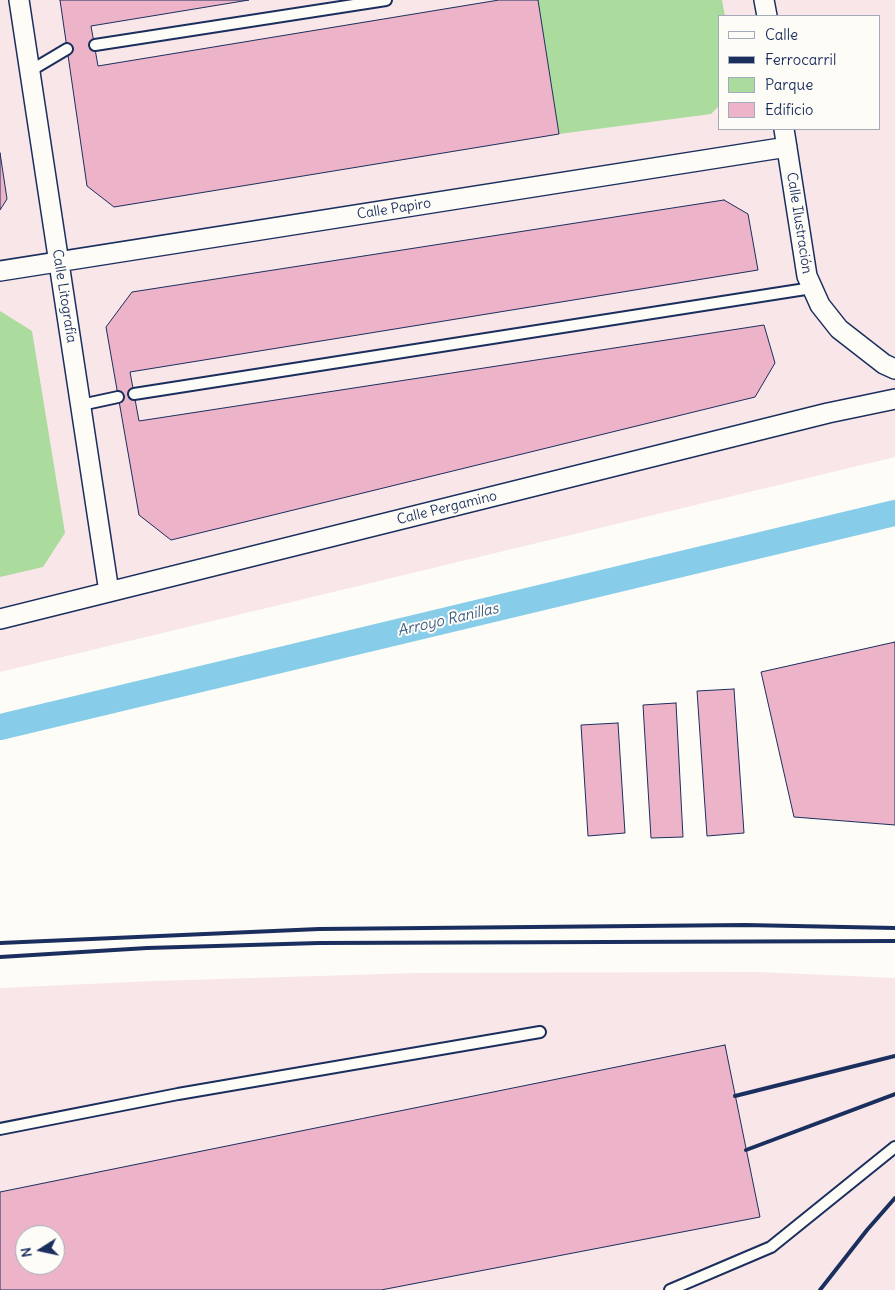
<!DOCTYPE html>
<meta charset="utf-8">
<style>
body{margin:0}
#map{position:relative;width:895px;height:1290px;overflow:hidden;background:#fdfcf7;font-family:Delius,sans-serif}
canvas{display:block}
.legend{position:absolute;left:718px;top:15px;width:162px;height:115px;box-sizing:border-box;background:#fdfcf7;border:1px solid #a3aaba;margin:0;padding:6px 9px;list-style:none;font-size:15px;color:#1b2f5e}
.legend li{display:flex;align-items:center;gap:10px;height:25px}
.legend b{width:25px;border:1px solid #a3aaba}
.north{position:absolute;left:15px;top:1225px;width:50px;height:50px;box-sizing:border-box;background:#fdfcf7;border:1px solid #a3aaba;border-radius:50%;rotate:260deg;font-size:14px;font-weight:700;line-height:20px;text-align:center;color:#1b2f5e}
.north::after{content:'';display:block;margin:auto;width:18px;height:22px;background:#1b2f5e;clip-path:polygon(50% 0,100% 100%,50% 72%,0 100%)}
</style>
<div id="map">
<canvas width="895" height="1290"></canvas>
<ul class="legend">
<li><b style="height:6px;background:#fdfcf7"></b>Calle</li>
<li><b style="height:6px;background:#1b2f5e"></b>Ferrocarril</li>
<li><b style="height:14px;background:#acdc9d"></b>Parque</li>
<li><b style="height:14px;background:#edb4c9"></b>Edificio</li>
</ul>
<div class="north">N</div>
</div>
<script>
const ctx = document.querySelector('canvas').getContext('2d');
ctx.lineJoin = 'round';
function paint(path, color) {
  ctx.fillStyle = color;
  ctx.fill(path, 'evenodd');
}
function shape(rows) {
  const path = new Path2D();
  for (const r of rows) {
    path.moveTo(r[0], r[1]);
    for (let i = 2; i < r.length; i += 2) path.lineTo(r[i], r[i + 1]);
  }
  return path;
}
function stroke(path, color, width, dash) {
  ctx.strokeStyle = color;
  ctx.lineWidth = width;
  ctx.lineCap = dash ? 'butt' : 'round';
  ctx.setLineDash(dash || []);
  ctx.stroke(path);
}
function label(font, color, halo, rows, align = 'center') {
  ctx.font = font + ' Delius,sans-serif';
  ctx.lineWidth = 4;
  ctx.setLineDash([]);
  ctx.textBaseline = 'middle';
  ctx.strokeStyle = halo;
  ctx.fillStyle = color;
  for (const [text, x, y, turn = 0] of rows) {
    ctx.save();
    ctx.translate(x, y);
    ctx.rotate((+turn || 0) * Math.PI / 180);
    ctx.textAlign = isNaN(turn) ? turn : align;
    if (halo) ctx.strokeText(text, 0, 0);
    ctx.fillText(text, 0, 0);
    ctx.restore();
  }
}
const built = shape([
 [0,0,895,0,895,457,0,672],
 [719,16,879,16,879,129,719,129],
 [757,972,895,978,895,1290,0,1290,0,988,155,981,417,973],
 [25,1235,55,1235,55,1265,25,1265]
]);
const green = shape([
 [538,0,722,0,725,16,719,16,719,106,711,114,559,134],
 [0,311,32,331,65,533,43,567,0,577]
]);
const canal = shape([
 [0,727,895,513]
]);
const building = shape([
 [60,0,249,0,91,26,98,66,499,0,538,0,559,134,114,207,87,186,60,0],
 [0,153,7,199,0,210,0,153],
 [724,200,748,214,758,270,130,372,139,421,764,325,775,363,755,397,171,540,139,515,106,327,132,292,724,200],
 [895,642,895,825,794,817,761,672,895,642],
 [734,689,744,833,707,836,697,691,734,689],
 [676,703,683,837,651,838,643,705,676,703],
 [618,723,625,833,588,836,581,725,618,723],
 [725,1045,760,1217,381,1290,0,1290,0,1192,725,1045],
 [25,1235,55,1235,55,1265,25,1265,25,1235]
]);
const service = shape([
 [95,45,386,0],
 [30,71,67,49],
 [134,394,812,288],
 [81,405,118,397],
 [0,1129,178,1094,540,1032],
 [670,1290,771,1247,895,1147]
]);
const minor = shape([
 [19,0,109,592],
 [764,0,767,16],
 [784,129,807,276,820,305,839,329,884,364,895,369],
 [0,271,787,147],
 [0,619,828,413,895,399]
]);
const rail = shape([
 [0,943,319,929,745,925,895,928],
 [0,957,147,948,319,943,895,941],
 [735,1096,895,1056],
 [746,1150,895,1094],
 [820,1290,867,1230,895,1198]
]);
const streetNames = [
 ["Calle Papiro",394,209,-9],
 ["Calle Ilustración",799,223,81],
 ["Calle Litografía",64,296,81],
 ["Calle Pergamino",447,508,-14]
];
const waterNames = [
 ["Arroyo Ranillas",448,620,-13]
];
paint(built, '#f8e6e9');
paint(green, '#acdc9d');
stroke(canal, '#87cde9', 26);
paint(building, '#edb4c9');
stroke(building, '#1b2f5e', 1);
stroke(service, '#1b2f5e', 14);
stroke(minor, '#1b2f5e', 22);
stroke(service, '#fdfcf7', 10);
stroke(minor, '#fdfcf7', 19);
stroke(rail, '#1b2f5e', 4);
label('14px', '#1b2f5e', '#fdfcf7', streetNames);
label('italic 15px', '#3b5e88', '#fdfcf7', waterNames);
</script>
